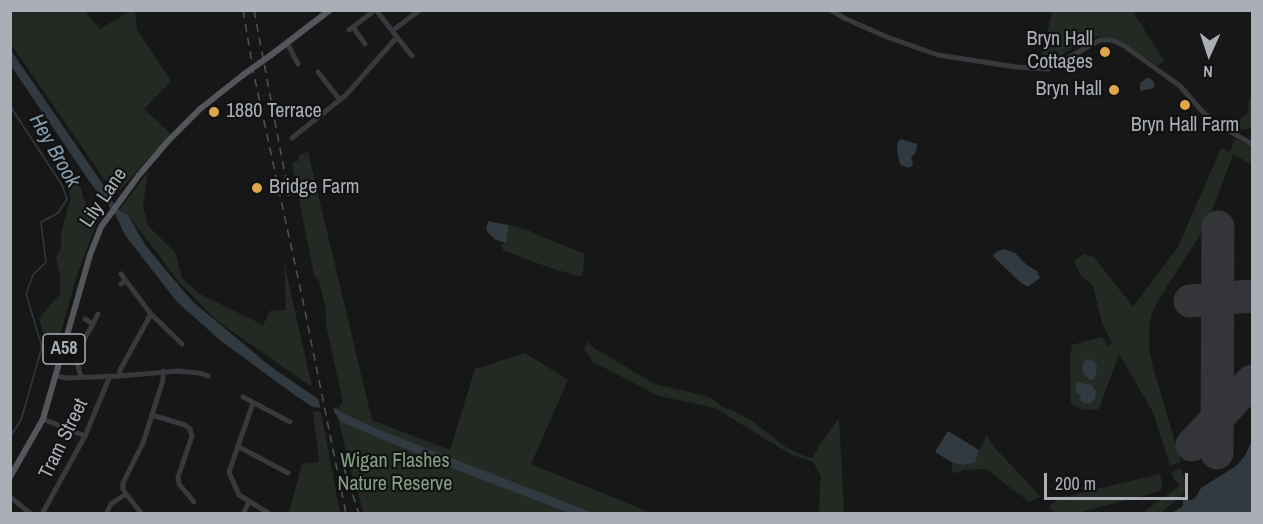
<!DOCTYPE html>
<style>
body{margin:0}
#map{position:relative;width:1263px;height:524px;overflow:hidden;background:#171718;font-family:"Archivo Narrow",sans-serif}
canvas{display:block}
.frame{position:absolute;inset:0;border:12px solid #aaafb7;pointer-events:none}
.north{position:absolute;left:1179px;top:24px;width:60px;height:60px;-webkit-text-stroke:4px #121213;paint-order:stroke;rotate:183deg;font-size:16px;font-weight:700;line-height:24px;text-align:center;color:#aaafb7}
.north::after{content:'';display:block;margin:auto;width:21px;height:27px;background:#aaafb7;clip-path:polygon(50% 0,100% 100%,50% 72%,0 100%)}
.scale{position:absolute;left:1044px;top:473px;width:144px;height:27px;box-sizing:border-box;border:3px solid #aaafb7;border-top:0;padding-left:8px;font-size:18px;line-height:21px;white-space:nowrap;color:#aaafb7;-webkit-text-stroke:4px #121213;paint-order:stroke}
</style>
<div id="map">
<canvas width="1263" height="524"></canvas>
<div class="frame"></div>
<div class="north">N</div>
<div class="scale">200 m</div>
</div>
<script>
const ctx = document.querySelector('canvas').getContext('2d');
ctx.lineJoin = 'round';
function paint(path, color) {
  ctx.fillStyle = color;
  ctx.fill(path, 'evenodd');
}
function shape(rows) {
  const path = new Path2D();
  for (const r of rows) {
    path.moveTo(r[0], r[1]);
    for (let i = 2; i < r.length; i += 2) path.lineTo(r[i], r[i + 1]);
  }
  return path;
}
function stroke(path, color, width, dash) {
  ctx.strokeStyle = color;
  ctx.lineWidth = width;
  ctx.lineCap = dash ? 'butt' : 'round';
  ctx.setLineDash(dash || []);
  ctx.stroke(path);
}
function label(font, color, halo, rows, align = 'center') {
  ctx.font = font + ' "Archivo Narrow",sans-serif';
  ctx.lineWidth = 4.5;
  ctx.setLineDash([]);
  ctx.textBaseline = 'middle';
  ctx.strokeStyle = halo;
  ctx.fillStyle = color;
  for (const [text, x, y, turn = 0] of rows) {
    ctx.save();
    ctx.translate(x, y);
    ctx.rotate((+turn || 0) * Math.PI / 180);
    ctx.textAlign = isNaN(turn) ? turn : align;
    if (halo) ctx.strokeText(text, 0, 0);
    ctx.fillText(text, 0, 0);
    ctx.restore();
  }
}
const green = shape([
 [1053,10,1136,11,1135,15,1164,60,1158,66,1121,41,1100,36,1084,40,1053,61,1039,62],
 [10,11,23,11,30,13,33,11,85,11,100,29,130,11,135,11,137,30,171,81,144,109,171,134,115,195,11,44],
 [1252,96,1252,127,1249,129,1234,130,1232,127,1248,112,1249,99],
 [1235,139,1252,147,1252,165,1233,154,1208,222,1159,299,1152,313,1149,329,1149,348,1153,367,1181,462,1170,466,1153,412,1119,354,1099,409,1091,410,1080,409,1071,404,1070,358,1072,345,1101,337,1105,341,1107,346,1112,343,1102,323,1093,286,1080,274,1074,261,1084,254,1094,257,1133,307,1178,247,1221,148,1230,152],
 [308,152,372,420,450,450,475,369,525,353,568,380,531,464,651,513,364,513,352,475,335,406,338,408,343,402,326,325,326,310,319,281,314,275,292,163,298,161,299,155],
 [67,169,79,180,83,197,88,207,100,213,76,278,55,353,47,346,39,318,60,294,60,276,56,257,61,249,61,233,71,197,63,177],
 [148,172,143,205,148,226,175,252,182,278,200,294,263,325,270,311,286,310,284,262,312,387,217,321,179,282,128,215,119,210],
 [508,225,528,230,542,237,585,254,582,277,550,268,503,250,501,245,506,243,508,232],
 [588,342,594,348,655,384,710,397,722,407,734,411,752,421,787,448,807,457,813,457,819,446,839,418,844,513,819,513,820,483,821,476,813,462,790,454,715,408,659,396,593,362,584,349],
 [313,411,321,412,340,513,289,513,302,464,319,462],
 [986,434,994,447,1041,497,1029,502,986,469,963,470,958,473,953,472,951,468,953,463,963,465,975,463,979,450,985,439],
 [1181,468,1186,484,1185,493,1160,513,1142,513,1178,487,1179,484,1175,481,1171,472],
 [1160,474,1162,485,1161,490,1154,493,1077,513,1054,513,1049,506,1060,498]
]);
const water = shape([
 [10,49,100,180,111,196,112,201,119,210,128,215,146,246,170,275,193,302,270,366,318,399,345,414,377,429,593,513,569,513,444,465,341,422,335,413,322,408,313,407,296,396,221,341,177,302,125,235,115,214,92,185,11,66],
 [1147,78,1150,78,1154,82,1154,88,1141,91,1140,90,1140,83],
 [900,139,917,144,916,152,911,157,913,163,912,166,909,168,901,165,899,161,897,147,898,142],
 [488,221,508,225,508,232,506,243,496,240,491,236,486,230],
 [1004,249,1015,253,1027,265,1037,271,1040,278,1029,286,1026,286,1020,282,994,257,993,255,998,251],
 [1087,359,1094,361,1097,366,1095,379,1090,380,1083,373,1082,367,1084,362],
 [1078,382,1092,385,1096,391,1095,399,1089,404,1084,403,1081,401,1080,395,1077,394,1075,389],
 [948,431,979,450,975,463,963,465,953,463,935,452],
 [1252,441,1252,513,1172,513,1183,506,1183,500,1191,500,1196,497,1201,488,1236,466,1244,457]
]);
const pier = shape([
 [318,396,332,403,336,420,333,416,321,411]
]);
const stream = shape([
 [10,106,62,185,67,199,58,213,41,222,46,262,33,275,26,294,42,347,21,420,10,437]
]);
const runway = shape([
 [1190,301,1252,296],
 [1192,445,1252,381],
 [1217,453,1218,227]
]);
const minor = shape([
 [831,10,844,18,887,37,938,55,1016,67,1048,69,1100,40,1112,40,1123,45,1180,86,1201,110,1211,119,1224,128,1252,144],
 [353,27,365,44],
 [349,30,375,10],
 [392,31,420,10],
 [397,37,412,56],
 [287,43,298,64],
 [318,72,340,100],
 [292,138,346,95,397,37,376,10],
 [121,274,126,281,121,284],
 [126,281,151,314,182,344],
 [85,319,93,324,98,314],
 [56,376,66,378,119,376,178,371,199,373,208,376],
 [119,376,120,370,151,314],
 [81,377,76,358,77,352,93,324],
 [243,397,290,422],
 [253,403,229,472,239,495,270,514],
 [152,415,185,425,190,429,192,436,178,477,179,484,194,502],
 [43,419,85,436],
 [239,447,288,473],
 [10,497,31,514],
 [42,514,85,436,110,376],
 [106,514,111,504,126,494],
 [142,514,126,494,123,489,123,483,143,443,163,380,163,371],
 [243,514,249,502]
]);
const major = shape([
 [271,55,330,10],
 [10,477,43,419,90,255,101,227,139,175,168,141,200,109,243,75]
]);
const rail = shape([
 [243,10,254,75,304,306,346,514],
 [254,10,289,196],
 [344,468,359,514]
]);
const majorBridge = shape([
 [243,75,271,55]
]);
const markers = [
 [1105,52,6,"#dfa748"],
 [1114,90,6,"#dfa748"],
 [1185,105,6,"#dfa748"],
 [214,112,6,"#dfa748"],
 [257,188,6,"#dfa748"]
];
const shields = [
 [64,349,42]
];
const shieldNames = [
 ["A58",64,349]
];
const poiNames = [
 ["Bryn Hall",1093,40],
 ["Cottages",1093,63],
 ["Bryn Hall",1102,90],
 ["1880 Terrace",226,112,"left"],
 ["Bryn Hall Farm",1185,126,"center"],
 ["Bridge Farm",269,188,"left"]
];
const streetNames = [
 ["Lily Lane",104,198,-56],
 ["Tram Street",64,439,-64]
];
const parkNames = [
 ["Wigan Flashes",395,462],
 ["Nature Reserve",395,485]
];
const waterNames = [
 ["Hey Brook",54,151,60]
];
paint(green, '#232a24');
paint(water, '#313a40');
paint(pier, '#171718');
stroke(stream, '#313a40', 1.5);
stroke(runway, '#343538', 33);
stroke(minor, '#38393d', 5);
stroke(major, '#54565c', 6);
stroke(rail, '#515358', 1.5, [8, 6]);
stroke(majorBridge, '#54565c', 6);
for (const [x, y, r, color] of markers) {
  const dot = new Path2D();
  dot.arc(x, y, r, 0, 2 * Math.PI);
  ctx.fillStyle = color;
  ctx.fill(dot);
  stroke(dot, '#121213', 2);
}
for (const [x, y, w] of shields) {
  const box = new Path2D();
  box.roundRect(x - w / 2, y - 15, w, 30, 4.5);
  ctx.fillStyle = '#121213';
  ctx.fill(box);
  stroke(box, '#aaafb7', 1.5);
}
label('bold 18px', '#aaafb7', null, shieldNames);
label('20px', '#aaafb7', '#121213', poiNames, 'right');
label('20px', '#aaafb7', '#121213', streetNames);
label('20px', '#83a084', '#121213', parkNames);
label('italic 21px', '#859cae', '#121213', waterNames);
</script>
